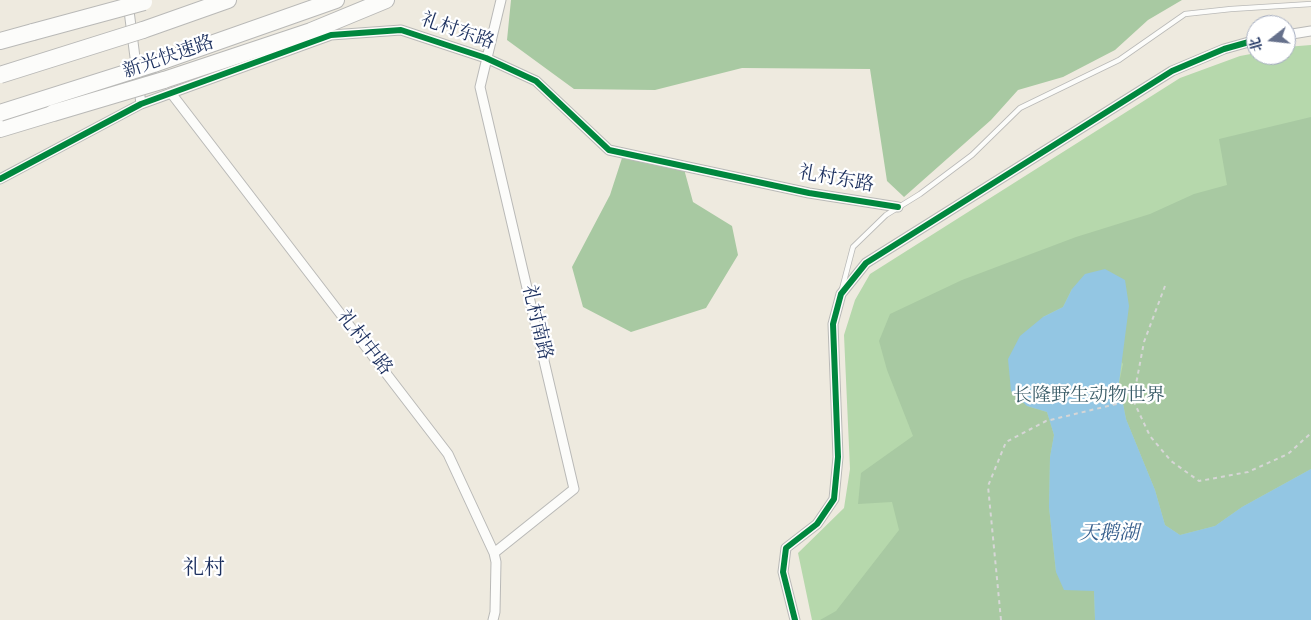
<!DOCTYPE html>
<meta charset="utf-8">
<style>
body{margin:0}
#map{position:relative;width:1311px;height:620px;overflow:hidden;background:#eeeadf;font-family:"Sorts Mill Goudy","Noto Serif SC",serif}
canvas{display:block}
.north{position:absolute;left:1246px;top:15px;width:50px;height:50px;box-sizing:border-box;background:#fff;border:1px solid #a4acbf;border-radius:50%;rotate:254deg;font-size:14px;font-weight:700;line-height:20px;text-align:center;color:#1b2f5e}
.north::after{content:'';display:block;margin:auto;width:18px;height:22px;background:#65708b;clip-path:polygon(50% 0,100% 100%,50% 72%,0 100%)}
</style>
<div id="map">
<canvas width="1311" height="620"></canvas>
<div class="north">北</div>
</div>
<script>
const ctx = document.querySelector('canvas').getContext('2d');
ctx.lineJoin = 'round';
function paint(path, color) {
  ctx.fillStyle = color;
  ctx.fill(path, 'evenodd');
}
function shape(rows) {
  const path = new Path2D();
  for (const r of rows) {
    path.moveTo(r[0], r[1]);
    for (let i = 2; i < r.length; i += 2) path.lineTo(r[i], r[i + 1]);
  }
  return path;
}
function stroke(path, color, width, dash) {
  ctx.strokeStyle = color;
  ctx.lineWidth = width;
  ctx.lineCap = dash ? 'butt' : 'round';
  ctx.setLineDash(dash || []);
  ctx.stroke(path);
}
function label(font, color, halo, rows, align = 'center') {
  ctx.font = font + ' "Sorts Mill Goudy","Noto Serif SC",serif';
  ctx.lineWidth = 4.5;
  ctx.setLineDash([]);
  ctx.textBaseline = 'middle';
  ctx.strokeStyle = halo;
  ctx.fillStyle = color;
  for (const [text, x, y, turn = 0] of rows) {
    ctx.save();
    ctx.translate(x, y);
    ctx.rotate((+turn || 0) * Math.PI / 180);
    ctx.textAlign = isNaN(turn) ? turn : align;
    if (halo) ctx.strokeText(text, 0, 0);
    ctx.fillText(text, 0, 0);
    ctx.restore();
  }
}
const green = shape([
 [1311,45,1311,620,812,620,798,553,844,508,850,469,844,335,855,300,870,274,1180,78,1240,56,1256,53,1256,55,1286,55,1286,47]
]);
const forest = shape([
 [511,0,1182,0,1148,20,1115,50,1063,77,1018,90,991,120,904,197,887,181,870,69,742,68,655,90,574,89,507,40],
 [1311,117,1311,469,1242,507,1215,526,1180,535,1165,525,1155,490,1126,419,1119,383,1123,364,1072,289,1063,307,1043,317,1027,406,1047,412,1054,435,1050,457,1049,507,1056,572,1094,591,1095,620,820,620,836,611,899,530,892,502,858,504,861,473,913,436,887,370,879,341,890,314,962,280,1076,237,1150,214,1194,194,1227,185,1219,139],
 [622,158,684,169,693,202,732,226,738,255,706,308,631,332,583,307,572,267,610,195]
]);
const water = shape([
 [1105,269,1125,280,1129,306,1119,383,1126,419,1155,490,1165,525,1180,535,1215,526,1242,507,1311,469,1311,620,1095,620,1094,591,1064,590,1056,572,1049,507,1050,457,1054,435,1047,412,1027,406,1011,391,1008,359,1020,336,1043,317,1063,307,1072,289,1085,274]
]);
const path = shape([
 [1165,286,1144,342,1133,400,1150,436,1171,461,1199,481,1248,472,1288,454,1311,433],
 [1001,620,988,486,1006,442,1046,421,1133,400]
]);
const lane = shape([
 [842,289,853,247,886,215,920,194,972,155,1020,108,1119,60,1185,14,1231,9,1311,4]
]);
const street = shape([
 [128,3,141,104],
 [1286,35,1311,31],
 [171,93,448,454,494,553,496,562,495,612,493,620],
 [0,179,141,104,331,35,401,30,486,58,536,81,609,150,809,193,898,207],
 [494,553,574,489,480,87,501,0],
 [795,620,783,572,786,548,817,524,834,499,838,457,833,324,841,294,866,263,1172,71,1224,49,1256,40]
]);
const highway = shape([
 [143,30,228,0],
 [0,41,33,32],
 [154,64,336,0],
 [164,80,311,31,386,0],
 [0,129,53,113]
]);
const highwayBridge = shape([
 [33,32,144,2],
 [0,75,143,30],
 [0,113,154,64],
 [53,113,164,80]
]);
const cycleway = shape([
 [0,179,141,104,331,35,401,30,486,58,536,81,609,150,809,193,898,207],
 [795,620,783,572,786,548,817,524,834,499,838,457,833,324,841,294,866,263,1172,71,1224,49,1256,40]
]);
const streetNames = [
 ["礼村东路",457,33,19],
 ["新光快速路",169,59,-19],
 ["礼村东路",836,181,10],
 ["礼村南路",535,323,77],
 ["礼村中路",363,344,52]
];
const parkNames = [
 ["长隆野生动物世界",1089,398]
];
const waterNames = [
 ["天鹅湖",1109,536]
];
const quarterNames = [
 ["礼村",204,570]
];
paint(green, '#b6d8ac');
paint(forest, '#a8c9a2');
paint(water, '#93c6e3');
stroke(lane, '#b9b9b7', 6);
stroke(street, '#b9b9b7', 11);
stroke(highway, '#b9b9b7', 18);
stroke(path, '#d6d6d6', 2, [4, 4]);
stroke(lane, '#fcfcfa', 4.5);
stroke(street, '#fcfcfa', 9);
stroke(highway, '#fcfcfa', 16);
stroke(highwayBridge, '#b9b9b7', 18, []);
stroke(highwayBridge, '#fcfcfa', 16);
stroke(cycleway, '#00873e', 6);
label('19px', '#1b2f5e', '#fff', streetNames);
label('19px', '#3c5e69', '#fff', parkNames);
label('italic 20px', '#375f8d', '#fff', waterNames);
label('21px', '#1b2f5e', '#fff', quarterNames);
</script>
